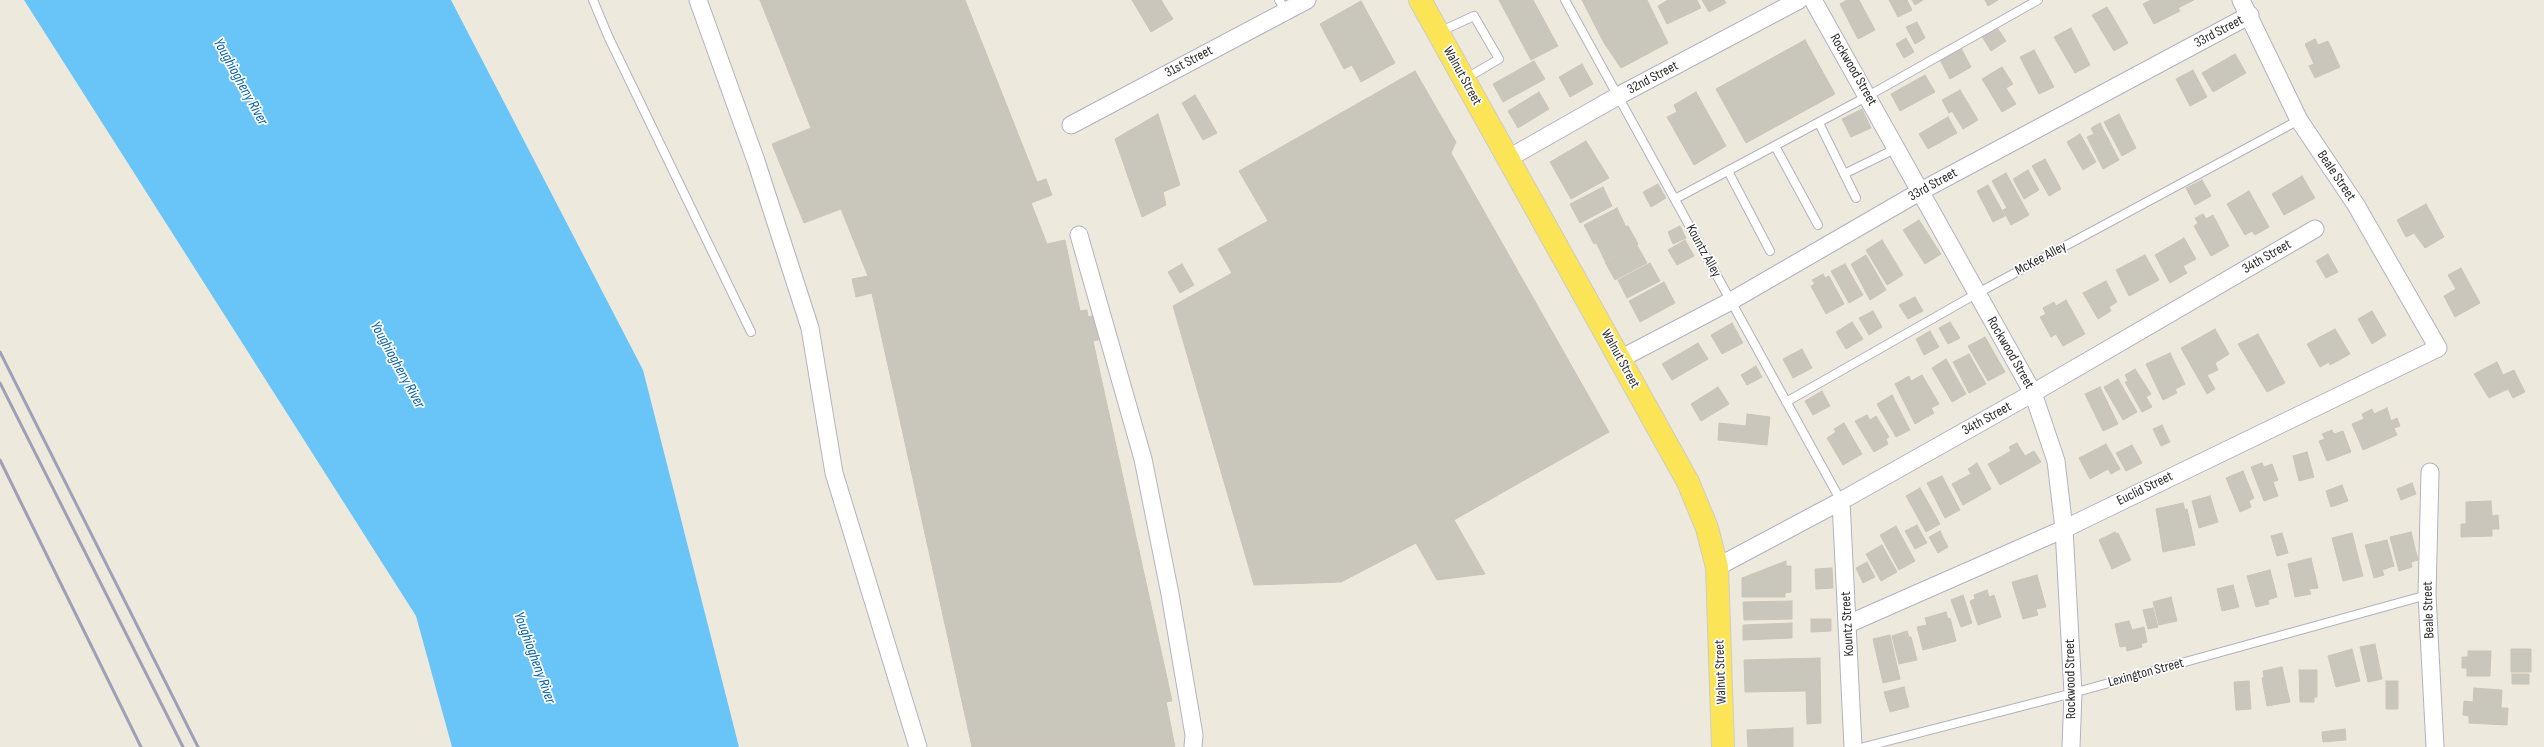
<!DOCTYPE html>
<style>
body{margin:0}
canvas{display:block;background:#eee9dd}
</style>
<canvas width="2544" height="747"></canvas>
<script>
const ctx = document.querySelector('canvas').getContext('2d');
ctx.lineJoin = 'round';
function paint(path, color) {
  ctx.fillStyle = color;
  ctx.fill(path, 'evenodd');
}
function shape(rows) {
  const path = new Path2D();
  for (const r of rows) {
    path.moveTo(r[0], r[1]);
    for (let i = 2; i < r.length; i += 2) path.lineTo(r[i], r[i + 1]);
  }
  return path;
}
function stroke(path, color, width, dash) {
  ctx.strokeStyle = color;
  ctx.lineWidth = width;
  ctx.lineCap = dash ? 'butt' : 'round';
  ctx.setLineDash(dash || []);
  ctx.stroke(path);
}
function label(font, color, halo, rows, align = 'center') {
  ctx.font = font + ' "Sofia Sans Condensed",sans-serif';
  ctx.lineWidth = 3.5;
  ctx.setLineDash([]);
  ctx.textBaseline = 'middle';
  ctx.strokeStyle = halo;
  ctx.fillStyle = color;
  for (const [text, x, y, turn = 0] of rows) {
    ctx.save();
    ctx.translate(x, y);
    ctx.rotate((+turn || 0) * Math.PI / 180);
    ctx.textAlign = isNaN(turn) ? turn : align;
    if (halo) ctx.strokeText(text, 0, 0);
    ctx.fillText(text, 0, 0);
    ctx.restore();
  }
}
const water = shape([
 [24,0,451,0,643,370,739,747,452,747,416,616]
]);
const building = shape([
 [760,0,965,0,1037,182,1046,179,1052,195,1031,203,1047,244,1065,240,1080,311,1087,310,1088,317,1096,315,1102,339,1093,341,1172,701,1166,702,1175,747,972,747,872,293,856,297,852,279,868,276,841,209,804,223,772,144,811,128,760,0],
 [1132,0,1161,0,1173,19,1151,32,1132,0],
 [1499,0,1533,0,1558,46,1531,60,1499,0],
 [1582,0,1647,0,1668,43,1621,68,1604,43,1582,0],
 [1668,0,1697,0,1701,8,1667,24,1658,6,1668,0],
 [1702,0,1724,0,1726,3,1709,12,1702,0],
 [1847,0,1859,0,1875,30,1858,39,1840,4,1847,0],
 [1889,0,1907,0,1912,10,1898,17,1889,0],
 [1912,0,1923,0,1915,5,1912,0],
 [1985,0,1998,0,1988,6,1985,0],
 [2151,0,2194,0,2178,8,2180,11,2154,24,2143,4,2151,0],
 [1361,1,1395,63,1361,82,1352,65,1344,69,1320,24,1361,1],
 [2107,7,2128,43,2114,51,2092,15,2107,7],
 [1917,22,1925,38,1915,44,1906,27,1917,22],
 [1996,26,2006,41,1991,51,1981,35,1996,26],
 [2071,28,2090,65,2075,73,2054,37,2071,28],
 [1906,38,1914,52,1904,58,1896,44,1906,38],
 [2315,39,2318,45,2328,41,2340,67,2315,78,2309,66,2314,64,2305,44,2315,39],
 [1805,40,1835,94,1746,143,1716,89,1805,40],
 [1961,48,1971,67,1950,79,1940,60,1961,48],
 [2034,50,2054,87,2039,94,2020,57,2034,50],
 [2235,54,2246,73,2213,92,2202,73,2235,54],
 [1534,61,1545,79,1503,102,1493,84,1534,61],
 [1582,64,1593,84,1570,97,1559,77,1582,64],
 [2002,67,2013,84,2006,88,2016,104,2002,112,1982,79,2002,67],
 [2193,70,2207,97,2190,106,2176,79,2193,70],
 [1415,71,1456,142,1451,153,1609,432,1454,520,1485,574,1437,580,1416,543,1341,582,1254,585,1173,306,1232,273,1218,249,1268,221,1239,171,1415,71],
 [1925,75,1935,92,1900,111,1891,94,1925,75],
 [1960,90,1978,120,1963,129,1952,111,1949,113,1942,100,1960,90],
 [1539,92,1549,109,1518,128,1508,111,1539,92],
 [1696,92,1726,146,1694,165,1667,117,1677,112,1674,105,1696,92],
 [1195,95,1217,133,1203,140,1182,103,1195,95],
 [1862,109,1871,128,1851,137,1842,119,1862,109],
 [1158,114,1180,185,1163,192,1166,205,1142,217,1115,139,1158,114],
 [2119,114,2136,148,2122,156,2104,122,2119,114],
 [1948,117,1957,133,1928,149,1919,134,1948,117],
 [2100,123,2119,160,2103,169,2087,137,2094,134,2091,128,2100,123],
 [2080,134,2096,162,2083,170,2067,142,2080,134],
 [1586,141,1609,178,1571,199,1550,162,1586,141],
 [2045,159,2061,189,2049,196,2032,166,2045,159],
 [2028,170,2039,190,2024,199,2013,179,2028,170],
 [2006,173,2029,215,2011,225,2003,210,2007,208,1992,181,2006,173],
 [2302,176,2315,198,2284,215,2272,194,2302,176],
 [2202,180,2211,196,2195,205,2186,188,2202,180],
 [1658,184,1666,198,1651,207,1643,192,1658,184],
 [1988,185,2005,216,1993,222,1977,191,1988,185],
 [1603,187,1612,206,1580,223,1570,204,1603,187],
 [2249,191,2269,227,2255,235,2252,231,2245,235,2227,204,2249,191],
 [2426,204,2444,237,2425,248,2414,233,2406,237,2397,220,2426,204],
 [1617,208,1626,227,1594,244,1584,225,1617,208],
 [2203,214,2206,219,2213,215,2229,246,2211,256,2194,226,2198,223,2195,218,2203,214],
 [1919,220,1941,254,1925,264,1903,230,1919,220],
 [1628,226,1638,244,1605,261,1596,242,1628,226],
 [1680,226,1686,238,1673,244,1668,232,1680,226],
 [2184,238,2196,259,2183,266,2187,273,2170,283,2155,255,2184,238],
 [1685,240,1694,256,1677,265,1668,250,1685,240],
 [1882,240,1903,275,1887,285,1866,250,1882,240],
 [1637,245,1647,263,1615,280,1605,262,1637,245],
 [2328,254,2338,272,2326,278,2316,261,2328,254],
 [1866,255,1886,290,1870,300,1851,264,1866,255],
 [2145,255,2159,280,2129,296,2116,270,2145,255],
 [1650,263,1660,281,1627,298,1618,280,1650,263],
 [1182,264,1194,285,1180,293,1168,272,1182,264],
 [1845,264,1863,295,1849,303,1831,271,1845,264],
 [2461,268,2480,303,2455,317,2444,296,2456,289,2448,275,2461,268],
 [1823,274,1825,278,1829,276,1844,304,1826,314,1811,286,1815,284,1812,280,1823,274],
 [2106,281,2117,302,2109,307,2111,311,2098,319,2083,293,2106,281],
 [1664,282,1675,303,1640,322,1629,301,1664,282],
 [1915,297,1923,311,1908,319,1899,305,1915,297],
 [2066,300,2085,334,2063,346,2056,334,2051,337,2040,317,2046,314,2043,308,2054,302,2056,306,2066,300],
 [1873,311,1882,327,1869,335,1859,318,1873,311],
 [2372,311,2386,335,2372,344,2358,319,2372,311],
 [1852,322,1863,339,1846,349,1836,332,1852,322],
 [1950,322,1960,338,1948,344,1939,328,1950,322],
 [1732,323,1743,343,1722,354,1711,335,1732,323],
 [2215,329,2229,354,2215,363,2218,370,2207,375,2215,389,2207,394,2181,348,2215,329],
 [2335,329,2350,354,2330,365,2329,362,2320,367,2307,344,2335,329],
 [1930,331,1939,347,1924,355,1916,339,1930,331],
 [2258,334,2285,383,2267,392,2238,344,2258,334],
 [1985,337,2005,372,1988,381,1968,346,1985,337],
 [1698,343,1708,359,1672,380,1662,364,1698,343],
 [1802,349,1812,368,1793,378,1783,359,1802,349],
 [2170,353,2185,384,2175,389,2177,393,2163,400,2146,364,2170,353],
 [1969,354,1986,384,1969,393,1953,362,1969,354],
 [1946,359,1966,394,1952,402,1932,368,1946,359],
 [2497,362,2503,375,2514,370,2525,392,2513,398,2508,389,2489,398,2474,374,2497,362],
 [1756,366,1762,377,1747,385,1741,375,1756,366],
 [2135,369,2151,394,2146,397,2152,407,2142,412,2125,382,2128,381,2125,375,2135,369],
 [1922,375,1939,404,1931,408,1934,413,1915,424,1895,384,1909,376,1911,381,1922,375],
 [2118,379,2137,412,2123,420,2104,387,2118,379],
 [1718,387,1729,404,1701,421,1691,404,1718,387],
 [2100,387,2118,424,2103,431,2085,394,2100,387],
 [1822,391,1830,406,1813,415,1805,401,1822,391],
 [1892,395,1910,430,1896,437,1877,404,1892,395],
 [2387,408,2391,421,2397,418,2400,426,2394,428,2397,435,2363,450,2352,424,2364,419,2362,414,2372,409,2374,414,2387,408],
 [1747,414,1770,417,1767,445,1718,440,1719,423,1746,426,1747,414],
 [1867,415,1870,420,1876,416,1889,437,1886,439,1888,444,1874,452,1855,421,1867,415],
 [1844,423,1862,454,1843,465,1827,438,1836,432,1834,429,1844,423],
 [2162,425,2170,442,2161,446,2153,429,2162,425],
 [2332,430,2334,434,2343,431,2351,452,2327,461,2319,441,2325,439,2322,434,2332,430],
 [2017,443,2025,456,2034,451,2041,462,2000,485,1988,464,2011,451,2009,447,2017,443],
 [2106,444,2120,469,2111,474,2108,469,2090,479,2079,458,2106,444],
 [2132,445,2142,463,2126,471,2116,453,2132,445],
 [2307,452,2314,477,2299,481,2293,456,2307,452],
 [1977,463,1991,489,1963,505,1952,484,1971,474,1968,469,1977,463],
 [2262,463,2264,467,2272,464,2278,480,2273,482,2278,496,2264,501,2251,467,2262,463],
 [2243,471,2254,498,2249,501,2251,507,2240,512,2226,478,2243,471],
 [1942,476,1960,510,1945,518,1927,483,1942,476],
 [2412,483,2416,494,2401,500,2397,489,2412,483],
 [2342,485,2348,501,2331,507,2326,491,2342,485],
 [1920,488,1940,524,1926,532,1906,496,1920,488],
 [2210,496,2218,522,2199,528,2192,501,2210,496],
 [2491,501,2492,516,2498,515,2499,529,2492,529,2492,536,2461,537,2461,524,2466,524,2466,502,2491,501],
 [2183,503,2185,510,2187,509,2195,545,2163,552,2156,509,2183,503],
 [1917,525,1927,543,1915,549,1905,531,1917,525],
 [1896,526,1915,561,1899,570,1880,535,1896,526],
 [1940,531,1948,547,1938,553,1929,537,1940,531],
 [2115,532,2116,534,2118,533,2131,560,2112,569,2099,540,2115,532],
 [2411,532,2418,560,2411,562,2412,567,2399,571,2390,537,2411,532],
 [2282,533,2288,553,2277,556,2271,536,2282,533],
 [2352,533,2363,576,2343,581,2332,538,2352,533],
 [2387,540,2394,566,2382,570,2384,575,2374,578,2365,545,2387,540],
 [1882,545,1897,572,1881,581,1866,554,1882,545],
 [2311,558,2318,588,2309,589,2311,594,2295,597,2288,564,2311,558],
 [1786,561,1786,566,1791,566,1791,592,1785,593,1785,597,1742,597,1742,578,1786,561],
 [1867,562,1875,577,1863,583,1856,568,1867,562],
 [1832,568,1833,588,1816,589,1815,569,1832,568],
 [2270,570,2277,597,2268,600,2269,604,2256,607,2247,576,2270,570],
 [2037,575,2046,607,2036,609,2038,615,2023,619,2012,582,2037,575],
 [2233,585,2239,607,2222,611,2217,589,2233,585],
 [1987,590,1989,597,1994,595,2001,617,1978,625,1970,601,1975,599,1974,595,1987,590],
 [1963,595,1972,623,1961,627,1951,600,1963,595],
 [2171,597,2177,621,2159,625,2153,602,2171,597],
 [1792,601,1792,619,1744,620,1743,602,1792,601],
 [2153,608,2158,627,2148,629,2143,610,2153,608],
 [1946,612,1948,619,1950,618,1956,641,1923,650,1917,627,1927,625,1925,618,1946,612],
 [1811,619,1831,619,1831,631,1811,632,1811,619],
 [2129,621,2132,630,2144,627,2147,642,2141,644,2142,647,2127,651,2126,646,2120,647,2115,624,2129,621],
 [1792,623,1792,638,1743,640,1743,625,1792,623],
 [1907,631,1909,637,1911,637,1917,660,1899,664,1892,636,1907,631],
 [1890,635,1900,679,1883,683,1873,639,1890,635],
 [2375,644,2382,679,2368,682,2360,647,2375,644],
 [2352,649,2360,681,2336,687,2328,656,2352,649],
 [2511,649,2531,649,2531,672,2511,672,2511,649],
 [2468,651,2491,651,2490,676,2467,676,2467,668,2462,668,2462,657,2468,657,2468,651],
 [1820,658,1821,723,1807,724,1806,691,1745,692,1744,660,1820,658],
 [2282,667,2290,702,2267,706,2262,678,2264,677,2263,671,2282,667],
 [2299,670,2317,670,2317,697,2314,697,2314,702,2300,702,2299,670],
 [2512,674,2529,674,2529,684,2512,684,2512,674],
 [2249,681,2251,709,2236,710,2234,682,2249,681],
 [2386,681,2398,681,2398,709,2386,709,2386,681],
 [1904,687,1909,707,1890,712,1884,692,1904,687],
 [2474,688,2502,690,2501,708,2508,708,2507,725,2469,723,2469,716,2463,715,2464,701,2473,702,2474,688],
 [1793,728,1793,747,1748,747,1747,730,1793,728],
 [2345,729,2346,740,2323,742,2322,732,2345,729]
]);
const lane = shape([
 [593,0,608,36,751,332],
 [1279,0,1286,11],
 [1565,0,1841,501],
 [1439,32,1474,16,1499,59,1465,79],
 [1819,123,1856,198],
 [1775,146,1818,225],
 [1728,171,1770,251],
 [1844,174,1897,148],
 [1675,199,1868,96,2038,0],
 [1786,402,1976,294,2299,120],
 [1864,747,2073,693,2427,595]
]);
const street = shape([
 [698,0,756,161,810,328,834,473,918,747],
 [1813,0,2033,393,2056,461,2064,529,2073,693,2071,747],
 [1071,125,1307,0],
 [1509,158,1618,96,1799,0],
 [1079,235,1143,459,1170,594,1194,735,1193,747],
 [1620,359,1731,301,1921,191,2250,15],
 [2430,472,2427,595,2435,747],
 [1841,501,1853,747],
 [1717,567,1841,501,2033,393,2315,229],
 [1848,624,2064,529,2438,348,2356,205,2299,120,2241,0]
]);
const primary = shape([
 [1420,0,1688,482,1707,528,1717,567,1723,747]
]);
const rail = shape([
 [0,352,198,747],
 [0,383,183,747],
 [0,460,141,747]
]);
const streetNames = [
 ["33rd Street",2219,32,-28],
 ["31st Street",1189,62,-28],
 ["Rockwood Street",1853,70,60],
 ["Walnut Street",1462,76,61],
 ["32nd Street",1653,78,-28],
 ["Beale Street",2336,176,56],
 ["33rd Street",1933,185,-29],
 ["Kountz Alley",1703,251,61],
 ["34th Street",2267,257,-30],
 ["McKee Alley",2041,259,-28],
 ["Rockwood Street",2010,353,60],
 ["Walnut Street",1620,359,61],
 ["34th Street",1987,419,-29],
 ["Euclid Street",2145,489,-26],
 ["Beale Street",2429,610,-92],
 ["Kountz Street",1848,624,-93],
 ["Walnut Street",1721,672,-92],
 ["Lexington Street",2146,673,-15],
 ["Rockwood Street",2071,679,-91]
];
const waterNames = [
 ["Youghiogheny River",240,82,61],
 ["Youghiogheny River",397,365,61],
 ["Youghiogheny River",534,658,70]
];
paint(water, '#69c4f8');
paint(building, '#c9c7bc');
stroke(building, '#cac5b6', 1);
stroke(lane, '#b1b2c0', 10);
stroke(street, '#b1b2c0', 19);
stroke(primary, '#ccc', 24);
stroke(lane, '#fff', 8);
stroke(street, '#fff', 17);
stroke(primary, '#fbe456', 22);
stroke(rail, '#9fa0b8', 3);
label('14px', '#2c2c2c', '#fff', streetNames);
label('italic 15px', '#0360a8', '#fff', waterNames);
</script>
